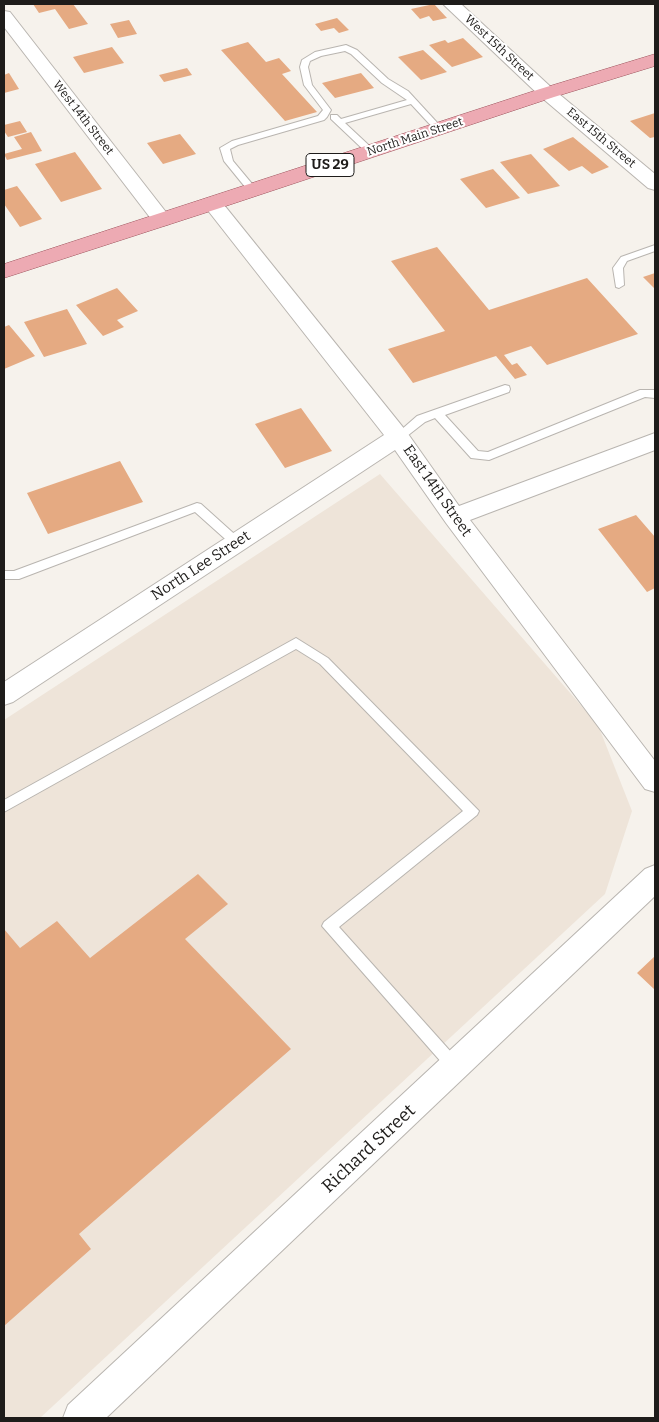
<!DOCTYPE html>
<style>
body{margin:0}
#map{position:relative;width:659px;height:1422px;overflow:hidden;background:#f6f2ec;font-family:Bitter,serif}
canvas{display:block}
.frame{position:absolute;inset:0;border:5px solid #1e1c1a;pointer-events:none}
</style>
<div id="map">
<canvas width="659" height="1422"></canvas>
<div class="frame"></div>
</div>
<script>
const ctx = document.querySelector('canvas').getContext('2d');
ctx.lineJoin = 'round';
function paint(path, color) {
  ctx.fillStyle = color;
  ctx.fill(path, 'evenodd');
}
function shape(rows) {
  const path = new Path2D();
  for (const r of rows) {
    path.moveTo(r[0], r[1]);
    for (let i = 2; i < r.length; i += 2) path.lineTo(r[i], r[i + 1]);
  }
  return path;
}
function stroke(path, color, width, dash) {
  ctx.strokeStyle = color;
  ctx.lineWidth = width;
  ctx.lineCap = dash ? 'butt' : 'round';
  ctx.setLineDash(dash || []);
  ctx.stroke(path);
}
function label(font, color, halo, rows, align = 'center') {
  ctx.font = font + ' Bitter,serif';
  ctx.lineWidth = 4;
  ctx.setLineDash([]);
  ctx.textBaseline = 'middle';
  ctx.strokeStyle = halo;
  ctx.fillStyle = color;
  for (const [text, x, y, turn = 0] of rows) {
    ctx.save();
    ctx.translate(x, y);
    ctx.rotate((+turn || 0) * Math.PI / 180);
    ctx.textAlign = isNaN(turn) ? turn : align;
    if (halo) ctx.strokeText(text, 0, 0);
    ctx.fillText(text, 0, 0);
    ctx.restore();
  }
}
const built = shape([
 [380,474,598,725,632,811,605,894,40,1418,4,1418,4,720]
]);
const building = shape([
 [33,4,73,4,88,24,69,29,55,9,39,13],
 [434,4,447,18,433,21,429,16,420,19,411,9],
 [337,18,349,30,339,33,334,28,321,31,315,24],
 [129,20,137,34,118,38,110,24],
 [463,38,483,57,452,67,429,45,445,40,448,43],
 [248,42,266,62,279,58,291,71,282,74,317,112,285,121,221,50],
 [112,47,124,63,84,73,73,57],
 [423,50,447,72,421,80,398,57],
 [187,68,192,75,164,82,159,75],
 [9,73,19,89,4,93,4,75],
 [361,73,374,88,335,98,322,83],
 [655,113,655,137,650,138,630,121],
 [20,121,27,132,8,137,4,131,4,125],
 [31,132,42,151,7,160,4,154,22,149,14,137],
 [180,134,196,154,163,164,147,143],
 [573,137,609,167,592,174,582,166,569,171,543,149],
 [75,152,102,189,61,202,35,164],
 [531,154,560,186,528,194,500,162],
 [493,169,520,198,486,208,460,179],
 [17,186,42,219,20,227,4,204,4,190],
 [437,247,489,310,587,278,638,334,547,365,531,346,504,355,512,365,517,363,527,375,515,379,496,356,413,383,388,349,445,331,391,261],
 [655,273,655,289,643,277],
 [117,288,138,311,117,320,124,327,103,336,76,305],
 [67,309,87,344,44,357,24,322],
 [9,325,35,356,4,369,4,327],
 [301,408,332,451,285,468,255,424],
 [120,461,143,502,48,534,27,493],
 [636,515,655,537,655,588,647,592,598,529],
 [198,874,228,904,185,939,291,1049,79,1234,91,1249,4,1326,4,929,20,948,57,921,90,958],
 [655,956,655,990,637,973]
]);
const lane = shape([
 [346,45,357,50,388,79,408,91,443,129,439,132,436,131,411,104,345,123,376,152,371,155,368,154,331,119,331,115,337,115,341,119,407,100,382,83,351,54,345,51,321,56,310,61,308,67,312,85,331,110,327,117,324,120,238,145,230,149,233,161,258,191,253,194,250,193,224,161,220,148,232,141,318,116,323,110,304,85,300,67,302,60,315,52,346,45],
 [655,245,655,251,627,261,623,268,624,285,619,288,616,287,613,268,621,257,655,245],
 [505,385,509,386,510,389,509,392,445,415,478,451,488,452,640,390,655,390,655,398,645,397,489,460,471,458,435,418,425,422,402,440,398,441,393,437,417,416,505,385],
 [197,503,201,504,241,540,243,543,241,546,233,546,195,512,19,579,4,579,4,571,14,571,197,503],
 [296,638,328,658,479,811,477,815,339,927,460,1062,462,1067,460,1072,455,1074,450,1072,322,926,324,922,463,811,320,664,296,649,4,812,4,800,296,638]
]);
const street = shape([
 [443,4,461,4,553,89,655,174,655,190,648,188,541,97,443,4],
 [4,11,10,12,169,216,172,220,169,224,162,226,155,224,4,27,4,11],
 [213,198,220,200,406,431,459,506,655,433,655,450,470,520,655,761,655,792,645,789,446,523,395,450,13,702,4,705,4,682,384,435,206,208,203,204,206,200,213,198],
 [655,865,655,896,106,1418,63,1418,68,1405,645,869,655,865]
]);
const primary = shape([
 [655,54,655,66,554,97,220,208,4,278,4,264,540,89,655,54]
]);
const farStreetnames = [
 ["West 15th Street",499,48,43],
 ["West 14th Street",83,118,52],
 ["North Main Street",415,137,-18],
 ["East 15th Street",601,138,40]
];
const shields = [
 [330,165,48]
];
const shieldNames = [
 ["US 29",330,165]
];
const streetNames = [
 ["East 14th Street",437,491,55],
 ["North Lee Street",201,566,-33]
];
const nearStreetnames = [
 ["Richard Street",369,1149,-43]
];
paint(built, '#eee4d9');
paint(building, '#e5aa82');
stroke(lane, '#b9b5b0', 2);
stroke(street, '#b9b5b0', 2);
stroke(primary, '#9d545d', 1);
paint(lane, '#fff');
paint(street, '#fff');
paint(primary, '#edaab3');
label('12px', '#1e1c1a', '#fff', farStreetnames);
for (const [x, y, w] of shields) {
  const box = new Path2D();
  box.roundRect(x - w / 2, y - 11.5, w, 23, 4);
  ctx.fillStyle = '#fff';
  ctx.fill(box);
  stroke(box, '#1e1c1a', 1);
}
label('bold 14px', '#1e1c1a', null, shieldNames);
label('15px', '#1e1c1a', '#fff', streetNames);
label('18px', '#1e1c1a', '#fff', nearStreetnames);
</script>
